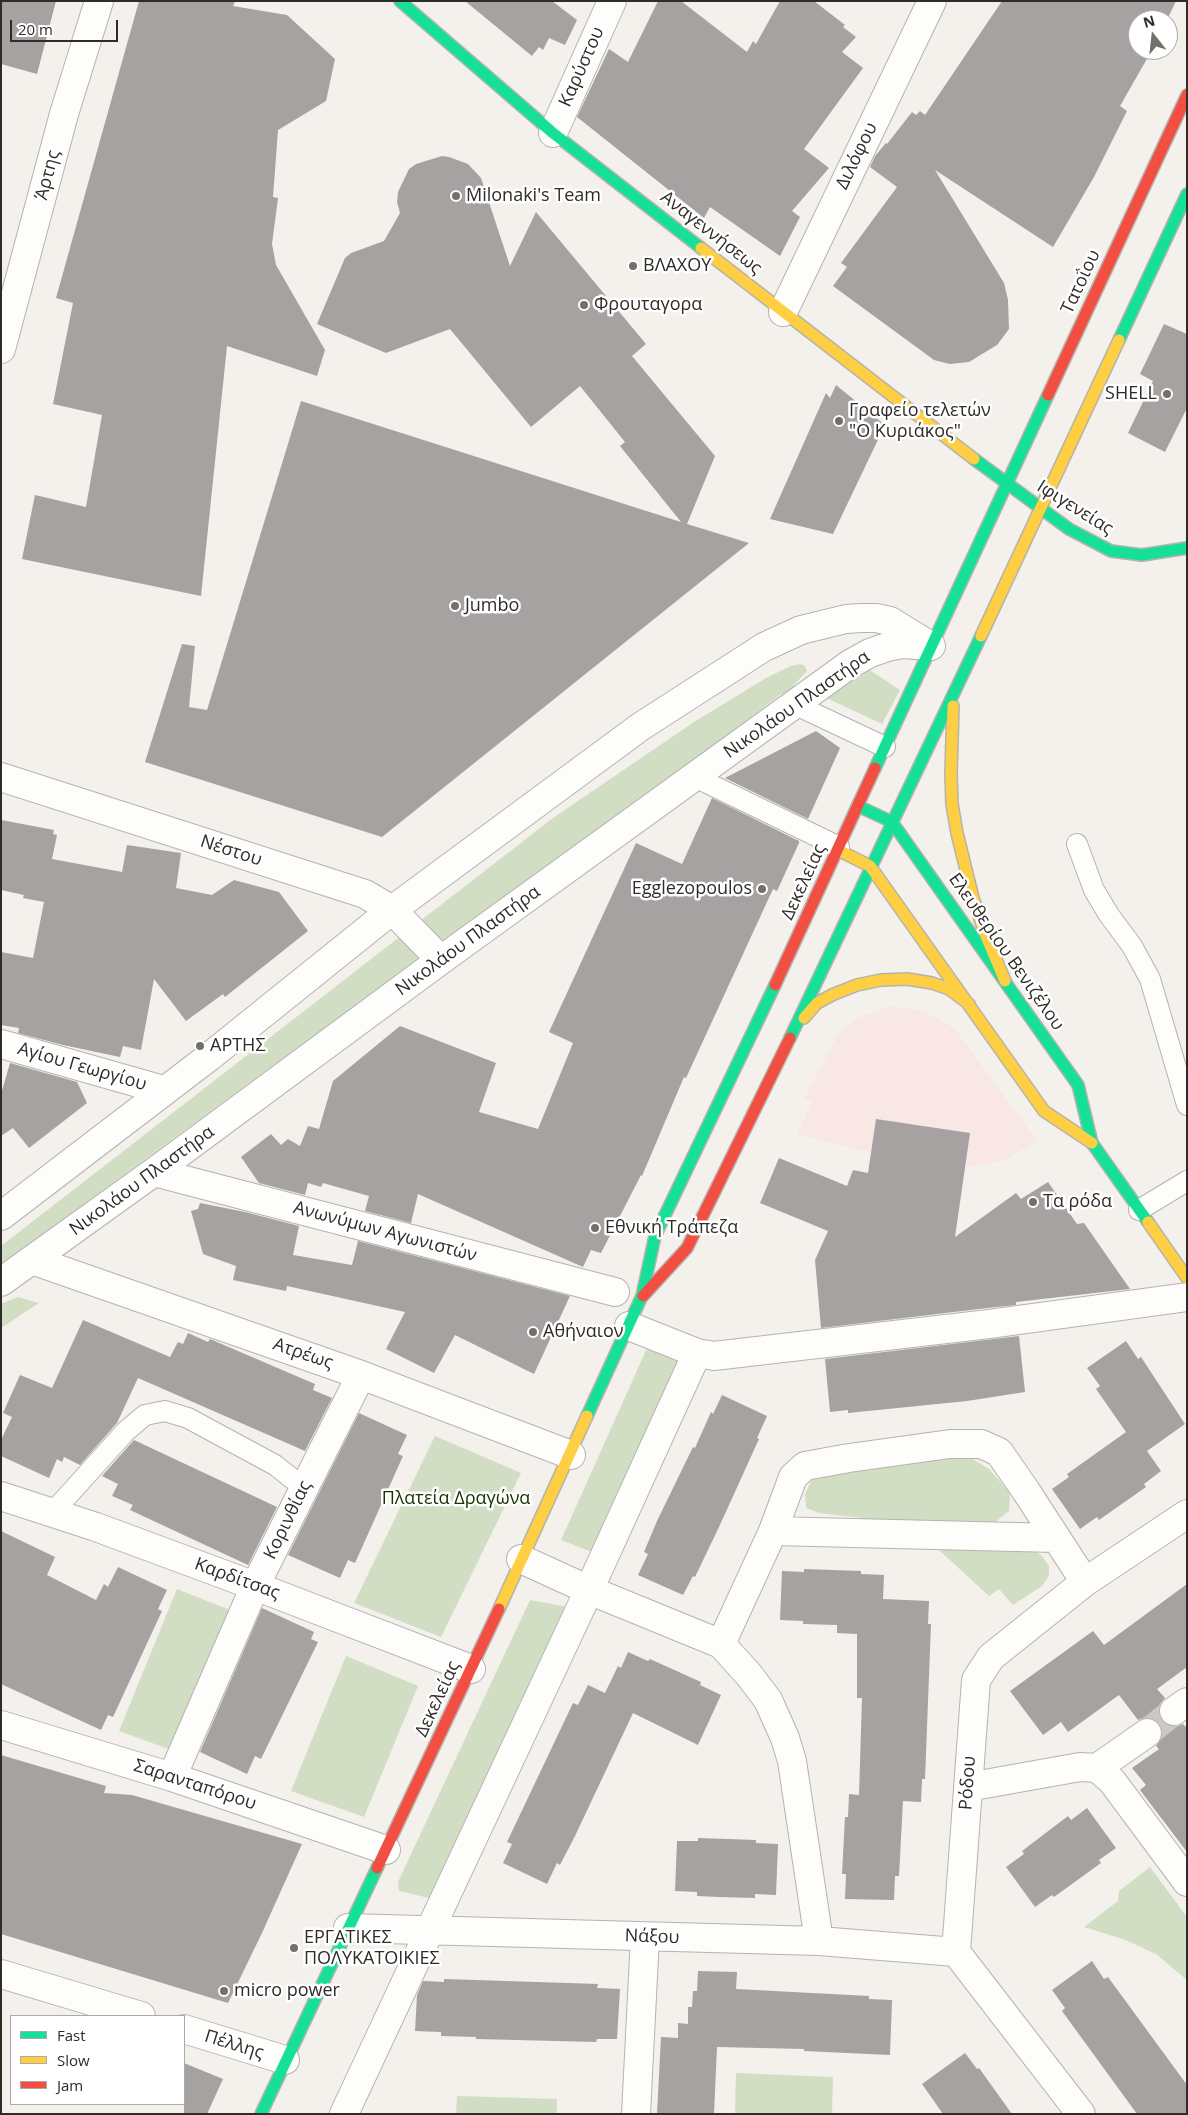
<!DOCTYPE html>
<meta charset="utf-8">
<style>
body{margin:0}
#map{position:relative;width:1188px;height:2115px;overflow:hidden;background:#f4f0eb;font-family:"Open Sans",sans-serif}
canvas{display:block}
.frame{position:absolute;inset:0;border:2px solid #2e2b28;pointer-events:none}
.legend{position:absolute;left:10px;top:2015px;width:175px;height:90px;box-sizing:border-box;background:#fff;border:1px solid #abaaa9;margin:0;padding:6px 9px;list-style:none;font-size:15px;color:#2e2b28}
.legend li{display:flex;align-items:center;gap:10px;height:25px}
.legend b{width:25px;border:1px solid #abaaa9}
.north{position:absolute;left:1128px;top:10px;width:50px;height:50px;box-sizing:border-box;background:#fff;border:1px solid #abaaa9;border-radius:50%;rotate:344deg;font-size:14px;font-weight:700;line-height:20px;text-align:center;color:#2e2b28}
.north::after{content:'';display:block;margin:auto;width:18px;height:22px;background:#73706c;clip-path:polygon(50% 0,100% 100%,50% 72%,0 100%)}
.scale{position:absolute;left:10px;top:20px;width:108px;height:22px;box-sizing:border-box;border:2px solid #2e2b28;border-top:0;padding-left:6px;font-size:15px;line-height:18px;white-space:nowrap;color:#2e2b28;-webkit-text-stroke:4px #fff;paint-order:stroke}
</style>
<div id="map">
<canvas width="1188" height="2115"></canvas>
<div class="frame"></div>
<ul class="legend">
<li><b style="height:6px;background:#16e098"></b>Fast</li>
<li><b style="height:6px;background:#ffcf43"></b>Slow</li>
<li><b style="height:6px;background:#f24e42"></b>Jam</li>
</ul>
<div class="north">N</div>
<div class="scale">20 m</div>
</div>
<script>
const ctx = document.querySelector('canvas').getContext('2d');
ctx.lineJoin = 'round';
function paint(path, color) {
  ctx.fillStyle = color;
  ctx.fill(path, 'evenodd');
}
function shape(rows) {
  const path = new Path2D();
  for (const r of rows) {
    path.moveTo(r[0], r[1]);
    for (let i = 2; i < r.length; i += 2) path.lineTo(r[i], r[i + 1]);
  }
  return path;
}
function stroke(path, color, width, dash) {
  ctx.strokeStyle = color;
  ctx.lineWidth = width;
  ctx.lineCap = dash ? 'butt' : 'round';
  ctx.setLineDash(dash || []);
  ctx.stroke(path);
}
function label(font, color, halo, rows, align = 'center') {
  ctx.font = font + ' "Open Sans",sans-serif';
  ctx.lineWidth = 5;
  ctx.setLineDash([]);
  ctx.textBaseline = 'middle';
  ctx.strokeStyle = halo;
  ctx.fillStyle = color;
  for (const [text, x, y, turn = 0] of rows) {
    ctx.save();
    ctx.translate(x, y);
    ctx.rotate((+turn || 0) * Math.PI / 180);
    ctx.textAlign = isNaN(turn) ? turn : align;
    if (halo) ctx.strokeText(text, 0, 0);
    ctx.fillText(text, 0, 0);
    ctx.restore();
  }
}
const industrial = shape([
 [890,1006,919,1010,936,1017,955,1029,1037,1141,1003,1161,965,1167,970,1133,877,1119,871,1152,797,1134,812,1102,804,1099,839,1033,858,1018]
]);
const green = shape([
 [800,664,805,666,807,671,793,686,829,689,862,665,900,690,882,724,820,695,822,693,781,694,603,831,283,1058,1,1265,1,1246,553,818,694,722,766,678,791,666],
 [18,1297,39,1303,1,1328,1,1304],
 [648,1346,680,1363,592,1552,561,1540],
 [435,1436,521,1473,441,1637,354,1603],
 [971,1458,989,1469,1010,1493,1009,1511,993,1524,871,1519,819,1513,806,1508,805,1494,812,1479,837,1472,916,1459],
 [945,1548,1037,1552,1042,1556,1049,1566,1049,1576,1042,1586,1013,1605,999,1589,989,1596,939,1550],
 [177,1589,235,1612,177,1752,119,1731],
 [530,1600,568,1607,429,1898,399,1891,398,1882],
 [346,1656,418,1686,364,1817,291,1791],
 [1150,1867,1187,1917,1187,1980,1156,1954,1123,1939,1084,1927,1118,1901,1119,1891],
 [736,2073,833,2077,832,2114,735,2114],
 [457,2096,557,2099,557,2114,456,2114]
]);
const building = shape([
 [1,1,56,1,37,74,1,64],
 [139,1,235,1,233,6,287,15,335,59,326,101,278,130,273,197,278,198,272,244,276,265,325,350,317,376,227,346,201,596,22,559,35,495,86,507,102,415,53,404,73,303,56,298],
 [465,1,552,1,577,20,565,45,549,38,543,50,539,47,532,56],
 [658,1,681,1,747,52,753,41,756,44,780,1,814,1,845,25,843,27,856,37,842,52,863,68,804,149,829,168,792,211,800,217,780,256,710,207,704,218,577,117,609,49,628,62],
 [1002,1,1176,1,1167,20,1138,20,1138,50,1152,50,1120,106,1127,111,1094,177,1053,247,935,170,1004,283,1008,300,1009,329,997,345,969,362,950,364,934,360,833,286,847,267,841,263,897,187,870,167,875,156,886,143,887,144,912,112,916,115,920,111,925,115],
 [442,156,449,157,468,164,481,178,510,266,536,212,646,344,632,356,715,456,687,524,749,543,382,837,145,762,182,644,195,646,189,707,207,710,301,401,681,522,620,446,625,442,580,386,531,427,450,329,386,353,317,324,345,258,351,253,384,241,400,213,397,202,398,192,409,169,416,164],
 [1164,324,1187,334,1187,408,1165,452,1128,433,1153,381,1140,374],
 [836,385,885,425,833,534,770,519,826,393,830,398],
 [816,731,840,748,808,819,725,778],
 [712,798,799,841,799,843,777,891,773,889,686,1078,684,1077,642,1176,641,1175,601,1253,591,1250,583,1267,418,1194,411,1223,365,1211,369,1196,323,1183,321,1187,308,1183,305,1195,259,1183,241,1157,271,1134,281,1145,288,1139,300,1146,308,1126,319,1129,333,1081,400,1026,496,1063,479,1112,538,1129,573,1043,549,1032,636,843,682,864],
 [1,820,54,830,53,834,57,835,52,859,122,872,127,845,181,853,176,888,212,895,234,880,279,892,308,931,225,997,223,994,186,1021,154,979,141,1050,123,1046,120,1057,63,1045,18,1033,19,1028,1,1025,1,952,33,958,44,902,23,898,24,895,1,890],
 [10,1063,77,1082,87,1103,29,1148,13,1128,1,1136,1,1094],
 [876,1119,970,1133,955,1237,1016,1193,1021,1199,1048,1182,1077,1224,1084,1223,1130,1289,1016,1302,1016,1305,987,1308,821,1328,815,1260,828,1231,760,1203,779,1158,847,1186,853,1170,868,1173],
 [200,1203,245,1212,299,1226,293,1255,352,1265,358,1241,570,1296,534,1374,455,1335,434,1373,386,1349,405,1312,287,1286,286,1291,233,1280,236,1266,203,1254,191,1211,198,1209],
 [83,1320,170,1357,178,1342,183,1344,188,1333,208,1342,210,1339,315,1384,313,1390,332,1398,305,1451,138,1378,117,1423,80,1465,64,1457,62,1462,57,1459,49,1478,1,1456,1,1440,12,1417,3,1413,20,1375,52,1388],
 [1019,1336,1025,1392,967,1401,848,1413,848,1410,830,1412,825,1359],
 [1126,1341,1138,1359,1141,1357,1185,1424,1147,1451,1161,1471,1144,1484,1146,1487,1099,1520,1097,1517,1080,1529,1052,1489,1069,1477,1067,1474,1126,1432,1096,1389,1100,1386,1087,1368],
 [722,1395,767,1416,757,1438,759,1439,719,1527,695,1577,693,1576,683,1595,638,1575,648,1554,644,1552,657,1521,693,1447,695,1448,711,1412,713,1414],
 [359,1413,407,1435,398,1454,403,1456,355,1563,348,1560,340,1578,288,1555],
 [134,1440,277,1507,248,1565,130,1510,133,1505,112,1496,118,1484,102,1476],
 [1,1531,55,1557,47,1575,96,1600,104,1584,108,1587,118,1567,167,1590,158,1609,162,1611,113,1717,108,1715,101,1730,1,1684],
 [804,1569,861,1571,861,1574,884,1575,883,1599,929,1601,928,1624,931,1624,925,1779,922,1779,921,1802,903,1801,899,1876,895,1876,894,1900,845,1899,846,1874,842,1874,845,1817,848,1817,849,1794,859,1795,862,1698,857,1698,857,1634,837,1633,837,1625,803,1624,803,1621,780,1620,782,1571,804,1572],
 [1187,1584,1187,1667,1157,1689,1165,1698,1160,1704,1158,1712,1161,1720,1167,1725,1175,1727,1183,1724,1187,1728,1187,1852,1140,1790,1146,1785,1132,1768,1159,1749,1156,1746,1161,1739,1163,1732,1159,1724,1153,1719,1146,1717,1138,1720,1119,1695,1068,1732,1061,1722,1043,1735,1010,1691,1093,1631,1104,1645],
 [262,1608,314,1632,311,1639,318,1642,261,1759,255,1756,247,1774,200,1752],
 [628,1652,648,1661,650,1659,701,1682,700,1685,721,1695,698,1745,633,1713,575,1836,560,1865,557,1863,547,1884,503,1863,512,1844,507,1842,573,1703,578,1705,588,1685,605,1693,618,1666,621,1668],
 [1,1755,106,1786,104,1793,132,1795,302,1844,262,1933,228,2003,1,1934],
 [1087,1808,1116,1848,1099,1860,1101,1863,1054,1897,1052,1895,1035,1907,1006,1867,1024,1854,1022,1851,1068,1816,1071,1820],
 [698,1838,756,1840,756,1843,778,1844,776,1895,755,1894,755,1898,719,1897,697,1896,697,1892,675,1891,677,1841,698,1841],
 [1092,1961,1104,1979,1108,1977,1187,2085,1187,2114,1137,2114,1062,2011,1065,2008,1052,1990],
 [698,1971,737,1972,736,1989,869,1996,869,1999,892,2000,890,2055,804,2051,804,2049,717,2047,714,2114,657,2114,661,2037,678,2038,678,2023,688,2024,688,2007,692,2007,693,1991,697,1991],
 [444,1979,598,1984,597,1988,620,1989,617,2039,597,2039,596,2042,476,2039,476,2037,441,2036,441,2032,415,2031,417,1995,423,1981,444,1982],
 [965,2053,977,2069,979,2068,1012,2114,943,2114,922,2084],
 [184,2063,223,2079,207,2114,184,2114]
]);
const streetTunnel = shape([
 [1147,1733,1174,1711]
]);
const lane = shape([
 [796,705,885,747],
 [695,777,839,847],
 [1077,844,1094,890,1109,915,1132,946,1150,979,1187,1105],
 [1139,1210,1187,1181],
 [53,1512,126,1431,145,1415,165,1411,188,1418,275,1465,304,1488]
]);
const street = shape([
 [553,133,612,1],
 [783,312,932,1],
 [1,349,64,114,99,1],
 [1,777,365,894,392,910,441,960],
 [1,1044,163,1090],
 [154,1172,615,1292],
 [1,1216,209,1057,392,910,640,727,764,647,801,630,846,619,861,618,876,618,890,621,929,645],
 [32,1260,361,1375,571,1455],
 [1,1282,154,1172,441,960,850,664,870,653,887,647,903,644,931,646],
 [629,1326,697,1353,714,1356,989,1324,1187,1297],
 [1,1496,96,1527,255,1586,471,1669],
 [773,1531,1056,1538],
 [521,1559,589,1590,721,1644,749,1675,768,1700,785,1738,792,1761,819,1941],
 [721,1644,773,1531,793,1477,805,1466,849,1458,950,1444,981,1444,999,1452,1026,1491,1085,1582],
 [1174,1711,1187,1702],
 [1,1725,172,1777,386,1850],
 [1097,1768,1147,1733],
 [172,1777,255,1586,361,1375],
 [968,1787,1080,1767,1097,1768,1112,1781,1187,1882],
 [348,1928,819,1941,956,1952],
 [1,1974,141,2016],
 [184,2029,285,2060],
 [344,2114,589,1590,697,1353],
 [636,2114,645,1937],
 [1081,2114,956,1952,976,1680,991,1657,1085,1582,1187,1514]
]);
const fast = shape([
 [400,1,553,133,701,248],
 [1119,340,1187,194],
 [974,459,1069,529,1111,551,1142,555,1187,548],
 [875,768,1048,395],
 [858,806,892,822,1078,1085,1092,1143,1148,1222],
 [790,1038,981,636],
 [587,1416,642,1296,655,1236,775,985],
 [261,2114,377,1868]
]);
const slow = shape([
 [701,248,974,459],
 [981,636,1119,340],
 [953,706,951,773,952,804,957,833,973,898,984,931,1005,981],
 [838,850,870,866,1044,1111,1092,1143],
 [804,1018,817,1003,834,994,857,985,881,980,907,979,932,983,949,989,969,1004],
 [1148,1222,1187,1278],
 [499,1609,587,1416]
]);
const jam = shape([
 [1048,395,1187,95],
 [775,985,875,768],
 [643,1296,687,1248,790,1038],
 [377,1868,499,1609]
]);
const markers = [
 [456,196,5,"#73706c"],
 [633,266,5,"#73706c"],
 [584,305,5,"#73706c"],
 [1167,394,5,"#73706c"],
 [839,421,5,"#73706c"],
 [455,606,5,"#73706c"],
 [762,889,5,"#73706c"],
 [200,1046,5,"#73706c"],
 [1033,1202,5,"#73706c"],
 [595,1228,5,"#73706c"],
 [533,1332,5,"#73706c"],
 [294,1948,5,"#73706c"],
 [224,1991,5,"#73706c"]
];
const streetNames = [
 ["Καρύστου",582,67,-66],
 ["Διλόφου",857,156,-64],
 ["Άρτης",48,175,-75],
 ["Αναγεννήσεως",711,233,38],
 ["Τατοΐου",1081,282,-65],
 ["Ιφιγενείας",1075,508,32],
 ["Νικολάου Πλαστήρα",797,705,-35],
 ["Νέστου",231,851,18],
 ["Δεκελείας",804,882,-65],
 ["Νικολάου Πλαστήρα",468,941,-36],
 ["Ελευθερίου Βενιζέλου",1006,952,55],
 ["Αγίου Γεωργίου",82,1067,16],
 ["Νικολάου Πλαστήρα",142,1181,-36],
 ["Ανωνύμων Αγωνιστών",385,1232,15],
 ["Ατρέως",303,1354,19],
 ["Κορινθίας",288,1520,-64],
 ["Καρδίτσας",237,1579,20],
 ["Δεκελείας",438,1699,-65],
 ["Ρόδου",968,1783,-86],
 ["Σαρανταπόρου",195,1785,18],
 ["Νάξου",652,1937,2],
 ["Πέλλης",234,2045,17]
];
const poiNames = [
 ["Milonaki's Team",466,196],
 ["ΒΛΑΧΟΥ",643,266],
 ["Φρουταγορα",594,305],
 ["SHELL",1157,394,"right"],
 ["Γραφείο τελετών",849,411],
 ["\"Ο Κυριάκος\"",849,432],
 ["Jumbo",465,606],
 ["Egglezopoulos",752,889,"right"],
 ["ΑΡΤΗΣ",210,1046],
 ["Τα ρόδα",1043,1202],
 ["Εθνική Τράπεζα",605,1228],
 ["Αθήναιον",543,1332],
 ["ΕΡΓΑΤΙΚΕΣ",304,1938],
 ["ΠΟΛΥΚΑΤΟΙΚΙΕΣ",304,1959],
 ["micro power",234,1991]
];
const parkNames = [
 ["Πλατεία Δραγώνα",456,1499]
];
paint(industrial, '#f8e7e5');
paint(green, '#d1dec3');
paint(building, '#a5a2a1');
stroke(streetTunnel, '#ccc9c4', 28, [28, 14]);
stroke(lane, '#b6b3af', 22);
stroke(street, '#b6b3af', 30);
stroke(fast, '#b6b3af', 14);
stroke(slow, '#b6b3af', 14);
stroke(jam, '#b6b3af', 14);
stroke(lane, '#fdfdfc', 20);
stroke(street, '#fdfdfc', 28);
stroke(fast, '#16e098', 11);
stroke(slow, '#ffcf43', 11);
stroke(jam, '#f24e42', 11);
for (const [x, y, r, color] of markers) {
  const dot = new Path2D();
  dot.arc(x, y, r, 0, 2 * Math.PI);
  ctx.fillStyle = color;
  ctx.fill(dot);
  stroke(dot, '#fff', 2);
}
label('18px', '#2e2b28', '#fff', streetNames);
label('18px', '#2e2b28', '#fff', poiNames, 'left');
label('18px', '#173200', '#fff', parkNames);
</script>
